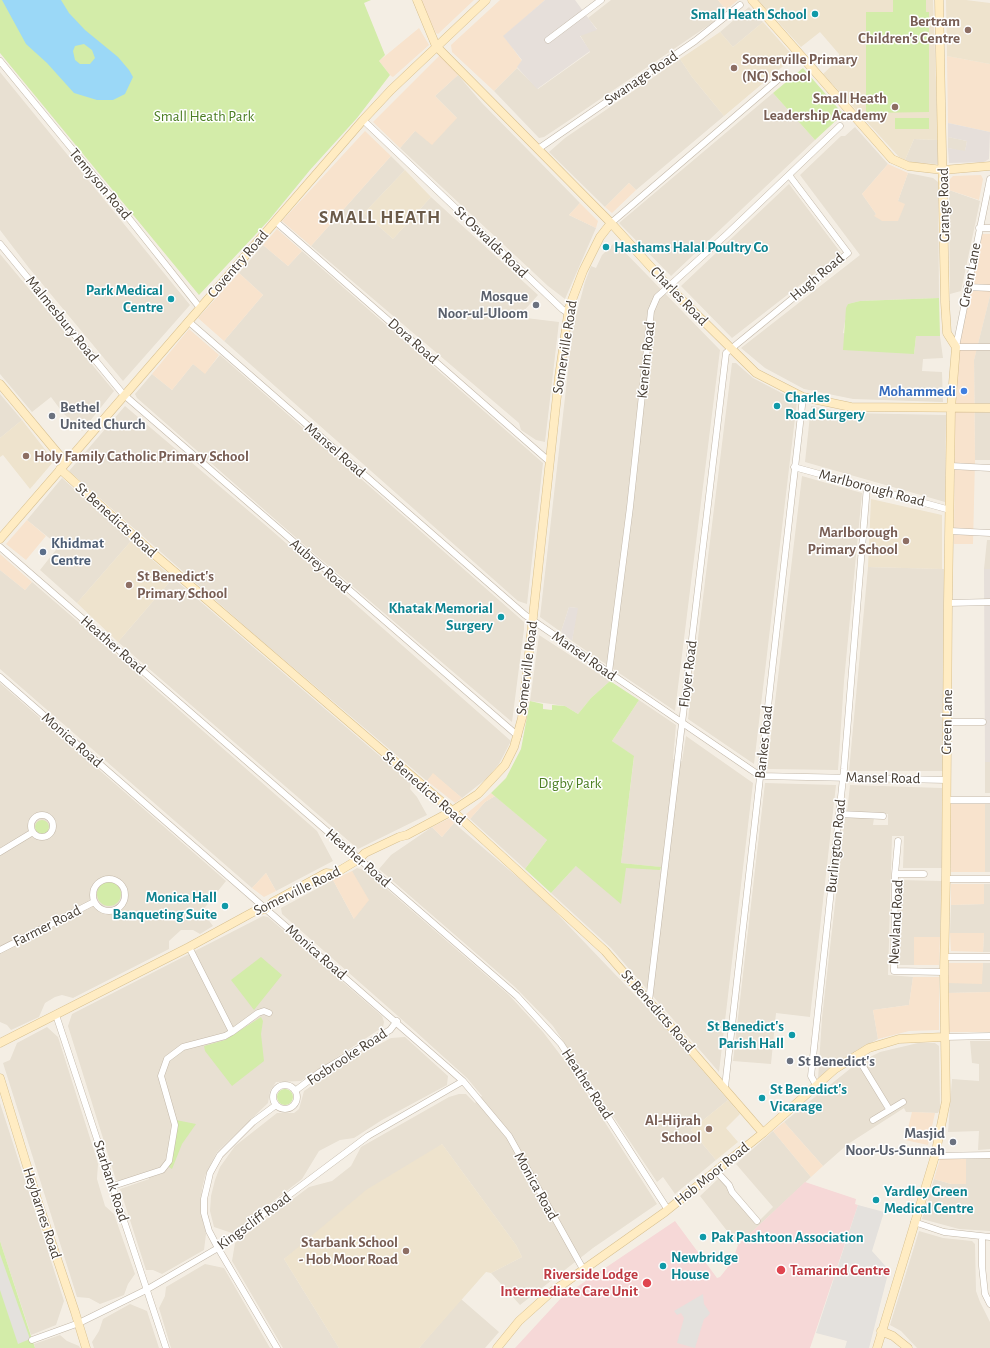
<!DOCTYPE html>
<style>
body{margin:0}
canvas{display:block;background:#f4eee4}
</style>
<canvas width="990" height="1348"></canvas>
<script>
const ctx = document.querySelector('canvas').getContext('2d');
ctx.lineJoin = 'round';
function paint(path, color) {
  ctx.fillStyle = color;
  ctx.fill(path, 'evenodd');
}
function shape(rows) {
  const path = new Path2D();
  for (const r of rows) {
    if (r.length === 3) {
      path.moveTo(r[0] + r[2], r[1]);
      path.arc(r[0], r[1], r[2], 0, 2 * Math.PI);
      continue;
    }
    path.moveTo(r[0], r[1]);
    for (let i = 2; i < r.length; i += 2) path.lineTo(r[i], r[i + 1]);
  }
  return path;
}
function stroke(path, color, width, dash) {
  ctx.strokeStyle = color;
  ctx.lineWidth = width;
  ctx.lineCap = dash ? 'butt' : 'round';
  ctx.setLineDash(dash || []);
  ctx.stroke(path);
}
function label(font, color, halo, rows, align = 'center') {
  ctx.font = font + ' "Alegreya Sans",sans-serif';
  ctx.lineWidth = 3;
  ctx.setLineDash([]);
  ctx.textBaseline = 'middle';
  ctx.strokeStyle = halo;
  ctx.fillStyle = color;
  for (const [text, x, y, turn = 0] of rows) {
    ctx.save();
    ctx.translate(x, y);
    ctx.rotate((+turn || 0) * Math.PI / 180);
    ctx.textAlign = isNaN(turn) ? turn : align;
    if (halo) ctx.strokeText(text, 0, 0);
    ctx.fillText(text, 0, 0);
    ctx.restore();
  }
}
const residential = shape([
 [611,0,718,0,726,10,712,23,568,121,544,137,539,138,494,91,517,68,538,89,590,52,580,35,597,29,588,18],
 [749,7,763,22,733,47,720,32],
 [680,59,692,77,724,116,636,190,629,183,605,207,549,152,565,138],
 [0,72,190,305,123,381,29,268,0,230],
 [458,75,482,103,580,203,569,215,596,228,565,299,548,286,400,148,415,131,457,118,435,96],
 [773,93,815,140,671,276,619,223],
 [855,127,888,164,862,194,876,214,875,216,898,201,908,173,933,178,938,182,939,298,860,301,848,304,843,333,914,354,916,336,940,336,943,358,923,359,922,371,942,372,943,402,853,399,804,389,765,368,741,348,860,255,800,175,841,136,845,136],
 [948,137,967,141,965,152,948,148],
 [914,139,938,140,939,164,913,163,905,160],
 [391,156,405,170,364,213,393,239,431,197,538,295,521,314,526,318,559,322,545,442,536,440,521,430,519,423,311,246],
 [789,184,841,253,732,338,681,286],
 [949,190,980,201,961,291,950,294],
 [615,242,720,350,675,711,572,641,577,608,569,607,561,632,540,617,573,327,585,282,591,266,596,268,602,255],
 [263,245,288,266,302,251,543,463,527,604,518,601,224,341,263,295,239,273],
 [0,254,114,391,82,431,63,413,51,397,32,412,0,374],
 [990,296,990,460,975,460,974,360],
 [220,355,524,622,524,629,512,722,310,550,137,398,135,394,152,374,172,390,193,364,205,373],
 [732,363,736,363,753,378,797,401,754,764,688,719],
 [0,394,22,420,0,438],
 [125,406,270,529,511,741,499,764,486,779,462,798,433,774,427,781,256,636,69,471],
 [811,406,847,413,946,415,945,502,805,462],
 [802,476,862,493,844,681,838,770,767,769],
 [62,478,131,541,77,603,40,570,59,546,27,520],
 [987,540,990,540,990,569,984,569],
 [868,567,945,569,943,771,849,771],
 [0,570,25,590,32,582,113,652,317,831,333,861,276,891,266,873,252,888,0,669],
 [173,578,411,783,410,789,417,797,427,815,358,849,118,642],
 [539,635,610,681,591,698,578,714,565,706,530,701],
 [0,683,226,881,202,911,213,926,200,934,193,930,181,930,169,941,169,949,73,998,62,995,55,997,45,1003,39,1017,11,1030,7,1025,0,1022],
 [639,700,676,725,673,759,682,761,686,736,753,783,719,1072,611,948,551,893,576,866,660,867,621,863,634,757,612,741],
 [985,762,990,762,990,793,985,793],
 [765,783,836,785,810,1017,776,1013,771,1064,733,1061],
 [850,785,942,788,943,868,903,868,904,836,892,836,888,975,913,977,909,1005,873,1010,878,1039,839,1061,818,1079,822,1018,845,816,874,818,873,825,888,825,888,814,847,812],
 [495,796,547,840,525,869,470,819,485,802],
 [985,804,990,804,990,872,985,872],
 [454,823,542,898,658,1019,728,1100,691,1130,716,1160,675,1194,663,1177,657,1182,553,1026,515,987,379,869,391,855,432,827,442,837],
 [357,868,365,870,509,995,543,1032,571,1069,657,1204,593,1248,520,1305,491,1273,522,1257,516,1245,442,1144,284,1259,339,1348,283,1348,232,1261,235,1243,309,1187,332,1181,351,1166,361,1147,449,1097,459,1094,466,1094,475,1103,482,1096,467,1078,415,1031,282,914,281,908,333,880,354,919,352,871],
 [899,880,942,881,940,937,914,937,914,965,897,965],
 [984,884,990,884,990,952,983,952,984,933,950,933,951,905,984,904],
 [263,916,268,917,382,1016,384,1022,383,1027,301,1081,276,1082,270,1091,268,1103,217,1152,205,1176,202,1189,201,1205,202,1218,206,1234,204,1250,162,1274,153,1270,146,1270,120,1189,149,1179,148,1172,119,1181,116,1180,68,1026,72,1014],
 [983,963,990,963,990,992,948,993,948,983,981,983],
 [47,1027,58,1037,96,1157,98,1164,97,1179,105,1206,114,1214,135,1274,128,1284,124,1295,100,1304,89,1298,77,1297,3,1063,10,1060,17,1043],
 [405,1037,448,1076,447,1085,382,1120,354,1138,340,1140,319,1151,302,1179,232,1233,214,1227,210,1211,211,1196,215,1180,220,1167,235,1146,277,1113,294,1113,299,1109,304,1091,350,1060,391,1038],
 [970,1041,990,1041,990,1149,978,1150,979,1131,948,1132,952,1079,979,1081,979,1064,972,1063],
 [918,1043,935,1043,939,1046,940,1109,938,1113,906,1112,904,1108,848,1144,823,1166,784,1122,856,1064,880,1052],
 [0,1103,64,1301,56,1325,31,1335,0,1241],
 [773,1131,811,1177,738,1245,700,1196,719,1178,757,1223,773,1207,736,1164],
 [990,1158,990,1231,959,1229,922,1219,934,1179,951,1184,965,1184,966,1159],
 [919,1231,943,1238,972,1241,975,1244,976,1291,980,1302,990,1322,990,1348,917,1348,901,1331,890,1325],
 [205,1264,224,1268,270,1348,171,1348,159,1308,165,1296,166,1287],
 [461,1299,499,1332,485,1348,419,1348],
 [130,1304,147,1311,159,1348,94,1348,92,1342,99,1331,103,1319],
 [60,1335,67,1341,79,1346,80,1348,35,1348,34,1344]
]);
const commercial = shape([
 [420,0,474,0,438,34,436,33],
 [500,0,545,0,504,36,522,61,517,68,494,91,452,52,451,45],
 [718,0,738,0,726,10],
 [419,28,429,45,393,77,391,76,379,61],
 [440,55,458,75,435,96,457,118,432,145,415,131,400,148,373,122],
 [947,56,990,64,990,132,948,123],
 [365,131,391,156,311,246,282,221],
 [888,164,908,173,898,201,905,204,898,221,882,221,879,219,874,216,876,214,862,194],
 [981,175,983,179,979,200,949,190,950,179,953,176],
 [629,183,636,190,612,213,605,207],
 [580,203,598,221,596,228,569,215],
 [277,229,302,251,288,266,263,245],
 [981,234,990,234,990,296,974,360,975,460,973,544,954,544,955,403,958,339],
 [239,273,263,295,224,341,198,318],
 [189,329,219,355,205,374,193,364,172,390,152,374],
 [27,520,46,536,26,560,6,544],
 [0,554,32,582,25,590,0,570],
 [433,773,462,798,455,803,427,781],
 [491,793,495,796,485,802,470,819,465,815],
 [950,804,985,804,985,872,951,872],
 [450,818,454,823,442,837,432,827],
 [352,871,369,900,354,919,333,880],
 [266,873,276,891,264,897,252,888],
 [951,884,984,884,984,904,951,905],
 [950,933,984,933,983,952,951,951],
 [914,937,940,937,939,965,914,965],
 [949,963,983,963,982,984,948,983],
 [913,977,939,977,939,1030,909,1031,878,1039,873,1010,909,1005],
 [990,992,990,1032,948,1032,948,993],
 [912,1112,935,1113,928,1145,905,1140],
 [784,1122,823,1166,811,1177,773,1131],
 [940,1159,966,1159,966,1184,951,1184,934,1179]
]);
const industrial = shape([
 [545,0,575,0,597,30,580,36,590,51,537,89,517,67,522,60,503,36],
 [948,123,990,132,989,159,984,162,949,163,948,148,965,151,967,141,948,137],
 [984,569,990,569,990,762,985,762],
 [569,607,578,608,572,641,561,632]
]);
const education = shape([
 [758,0,933,0,938,140,914,139,905,160,899,157,823,74,839,59,839,54,820,32,801,47],
 [946,0,966,0,990,3,990,64,947,56],
 [763,22,794,57,724,116,692,77,680,59,720,32,733,47],
 [405,170,431,197,393,239,364,213],
 [22,420,54,461,30,489,3,455,0,457,0,438],
 [871,499,942,515,942,569,868,567],
 [131,541,173,578,118,642,77,603],
 [728,1100,740,1114,726,1128,738,1142,716,1160,691,1130],
 [442,1144,516,1245,522,1257,491,1273,486,1272,419,1348,339,1348,284,1259,366,1190]
]);
const medical = shape([
 [805,1182,856,1199,855,1204,858,1205,810,1348,515,1348,562,1297,675,1221,717,1278,720,1277,732,1262,738,1245]
]);
const green = shape([
 [0,0,371,0,364,3,385,55,379,61,390,75,357,118,310,170,269,220,199,295,0,53],
 [893,0,926,0,926,12,929,12,929,112,866,113,866,12,893,12],
 [803,68,843,114,815,140,773,93],
 [895,118,929,118,929,129,895,129],
 [939,298,940,336,916,336,914,354,843,350,846,308,848,304,860,301],
 [610,681,639,700,612,741,634,756,621,863,661,867,660,870,626,868,621,904,576,866,551,893,525,869,547,840,491,793,506,778,521,749,530,701,543,704,543,709,552,710,552,705,565,706,578,714,591,698],
 [42,827,7],
 [109,894,12],
 [261,957,282,975,254,1010,231,980],
 [261,1017,263,1021,261,1034,264,1061,232,1086,205,1051,204,1046,225,1040],
 [285,1097,8],
 [176,1120,196,1124,182,1144,172,1169,169,1167,175,1145],
 [0,1241,29,1330,35,1348,0,1348]
]);
const parking = shape([
 [858,1205,884,1212,872,1251,889,1270,869,1348,845,1348,847,1341,816,1333],
 [0,1254,30,1339,18,1344,0,1290],
 [703,1294,704,1304,710,1313,708,1316,704,1319,695,1348,677,1343,684,1318,681,1313,677,1315,674,1311]
]);
const water = shape([
 [2,0,61,0,69,13,85,30,118,57,129,70,133,77,125,94,113,100,97,100,74,93,47,63,26,44],
 [84,44,92,50,95,58,90,64,80,64,75,60,73,51,75,46]
]);
const street = shape([
 [548,40,601,0],
 [0,61,127,216,200,308],
 [363,120,562,309,568,313],
 [538,149,695,41,740,5],
 [990,179,956,347,990,347],
 [275,221,550,462],
 [611,223,781,77],
 [979,228,990,228],
 [0,244,123,394,518,736],
 [967,287,990,288],
 [188,321,525,615,760,776,947,780],
 [951,466,990,468],
 [794,467,950,510],
 [950,531,990,533],
 [0,547,517,996,561,1044,668,1210],
 [948,603,990,602],
 [609,672,630,507,651,311,657,297,727,234,840,126],
 [0,677,463,1081,509,1136,583,1269],
 [947,722,983,722],
 [946,800,990,800],
 [839,814,883,816],
 [42,826,11],
 [0,852,33,832],
 [895,874,898,841],
 [924,874,895,874,894,971,944,972],
 [946,879,990,879],
 [109,895,16],
 [0,950,94,902],
 [944,957,990,957],
 [649,1001,726,353,848,253,789,175],
 [56,1015,166,1348],
 [232,1032,258,1013,264,1011,269,1013],
 [944,1037,990,1036],
 [856,1055,889,1109],
 [816,1085,811,1076,844,769,867,486],
 [285,1097,12],
 [725,1087,803,397],
 [295,1091,320,1072,390,1030,397,1021],
 [276,1105,253,1122,220,1155,210,1173,208,1182,204,1199,204,1213,209,1231,218,1248,277,1348],
 [873,1120,903,1102],
 [935,1156,990,1155],
 [716,1171,729,1185,732,1192,757,1221],
 [113,1186,162,1170,169,1161,175,1125,161,1076,167,1059,183,1047,225,1036,232,1032,189,947],
 [914,1222,944,1232,990,1237],
 [982,1237,982,1266,985,1294,990,1304],
 [32,1340,79,1323,146,1290,218,1248,368,1136,463,1081]
]);
const secondary = shape([
 [417,0,436,46,611,223,669,287,756,373,803,397,851,407,990,408],
 [752,0,892,159,908,166,943,170,990,166],
 [0,384,65,462],
 [60,469,155,555,457,815,605,951,763,1133],
 [0,539,363,120,391,90,486,0],
 [0,1043,189,947,255,911,266,909,273,902,326,873,334,874,359,859,365,853,399,837,407,835,452,811,478,794,505,765,514,747,522,718,559,377,569,308,583,271,600,237,611,223],
 [0,1078,38,1202,75,1312,86,1348],
 [881,1331,893,1336,908,1348],
 [497,1348,519,1321,549,1294,665,1212,763,1133,835,1069,869,1048,899,1039,944,1037],
 [877,1348,935,1156,946,1101,944,972,946,875,948,603,951,408,956,347,947,333,945,302,939,0]
]);
const markers = [
 [815,14,4,"#0f9aa8"],
 [968,30,4,"#8d6e63"],
 [734,68,4,"#8d6e63"],
 [895,107,4,"#8d6e63"],
 [606,247,4,"#0f9aa8"],
 [171,299,4,"#0f9aa8"],
 [536,305,4,"#6b7280"],
 [964,391,4,"#3f7fe0"],
 [777,406,4,"#0f9aa8"],
 [52,416,4,"#6b7280"],
 [26,456,4,"#8d6e63"],
 [906,541,4,"#8d6e63"],
 [43,552,4,"#5c6f8a"],
 [129,585,4,"#8d6e63"],
 [501,617,4,"#0f9aa8"],
 [225,906,4,"#0f9aa8"],
 [792,1035,4,"#0f9aa8"],
 [790,1061,4,"#6b7280"],
 [762,1098,4,"#0f9aa8"],
 [709,1129,4,"#8d6e63"],
 [953,1142,4,"#6b7280"],
 [876,1200,4,"#0f9aa8"],
 [703,1237,4,"#0f9aa8"],
 [406,1251,4,"#8d6e63"],
 [663,1266,4,"#0f9aa8"],
 [781,1270,5,"#e0444e"],
 [647,1283,5,"#e0444e"]
];
const cultureNames = [
 ["Small Heath School",807,14,"right"],
 ["Hashams Halal Poultry Co",614,247],
 ["Park Medical",163,290,"right"],
 ["Centre",163,307,"right"],
 ["Charles",785,397],
 ["Road Surgery",785,414],
 ["Khatak Memorial",493,608,"right"],
 ["Surgery",493,625,"right"],
 ["Monica Hall",217,897,"right"],
 ["Banqueting Suite",217,914,"right"],
 ["St Benedict's",784,1026,"right"],
 ["Parish Hall",784,1043,"right"],
 ["St Benedict's",770,1089],
 ["Vicarage",770,1106],
 ["Yardley Green",884,1191],
 ["Medical Centre",884,1208],
 ["Pak Pashtoon Association",711,1237],
 ["Newbridge",671,1257],
 ["House",671,1274]
];
const educationNames = [
 ["Bertram",960,21],
 ["Children's Centre",960,38],
 ["Somerville Primary",742,59,"left"],
 ["(NC) School",742,76,"left"],
 ["Small Heath",887,98],
 ["Leadership Academy",887,115],
 ["Holy Family Catholic Primary School",34,456,"left"],
 ["Marlborough",898,532],
 ["Primary School",898,549],
 ["St Benedict's",137,576,"left"],
 ["Primary School",137,593,"left"],
 ["Al-Hijrah",701,1120],
 ["School",701,1137],
 ["Starbank School",398,1242],
 ["- Hob Moor Road",398,1259]
];
const streetNames = [
 ["Swanage Road",641,78,-34],
 ["Tennyson Road",100,184,50],
 ["Grange Road",944,205,-91],
 ["St Oswalds Road",491,242,44],
 ["Coventry Road",238,264,-49],
 ["Green Lane",970,275,-79],
 ["Hugh Road",817,277,-40],
 ["Charles Road",679,296,46],
 ["Malmesbury Road",62,319,51],
 ["Dora Road",413,341,41],
 ["Somerville Road",565,347,-81],
 ["Kenelm Road",646,360,-84],
 ["Mansel Road",335,450,41],
 ["Marlborough Road",872,488,15],
 ["St Benedicts Road",116,520,42],
 ["Aubrey Road",320,566,41],
 ["Heather Road",113,645,41],
 ["Mansel Road",584,656,35],
 ["Somerville Road",527,668,-83],
 ["Floyer Road",688,674,-83],
 ["Green Lane",947,722,-89],
 ["Monica Road",72,740,41],
 ["Bankes Road",764,742,-84],
 ["Mansel Road",883,778,1],
 ["St Benedicts Road",424,788,41],
 ["Burlington Road",836,846,-84],
 ["Heather Road",358,858,41],
 ["Somerville Road",297,891,-26],
 ["Newland Road",896,922,-87],
 ["Farmer Road",47,926,-27],
 ["Monica Road",316,952,41],
 ["St Benedicts Road",658,1011,49],
 ["Fosbrooke Road",347,1057,-33],
 ["Heather Road",587,1084,57],
 ["Hob Moor Road",712,1174,-39],
 ["Starbank Road",111,1181,72],
 ["Monica Road",536,1186,61],
 ["Heybarnes Road",42,1213,72],
 ["Kingscliff Road",254,1221,-36]
];
const parkNames = [
 ["Small Heath Park",204,116],
 ["Digby Park",570,783]
];
const worshipNames = [
 ["Mosque",528,296],
 ["Noor-ul-Uloom",528,313],
 ["Bethel",60,407,"left"],
 ["United Church",60,424,"left"],
 ["St Benedict's",798,1061,"left"],
 ["Masjid",945,1133],
 ["Noor-Us-Sunnah",945,1150]
];
const shopNames = [
 ["Mohammedi",956,391]
];
const serviceNames = [
 ["Khidmat",51,543],
 ["Centre",51,560]
];
const healthNames = [
 ["Tamarind Centre",790,1270],
 ["Riverside Lodge",638,1274,"right"],
 ["Intermediate Care Unit",638,1291,"right"]
];
const districtNames = [
 ["SMALL HEATH",380,217]
];
paint(residential, '#e8e0d2');
paint(commercial, '#f8e3cd');
paint(industrial, '#e6dfda');
paint(education, '#eee3cd');
paint(medical, '#f6d8d7');
paint(green, '#d3eca9');
paint(parking, '#e4e1dd');
paint(water, '#9bd8f7');
stroke(street, '#c3b8a9', 7);
stroke(secondary, '#d8c090', 9);
stroke(street, '#fff', 6);
stroke(secondary, '#ffecc3', 8);
for (const [x, y, r, color] of markers) {
  const dot = new Path2D();
  dot.arc(x, y, r, 0, 2 * Math.PI);
  ctx.fillStyle = color;
  ctx.fill(dot);
  stroke(dot, '#fff', 1.5);
}
label('bold 15px', '#0d838f', '#fff', cultureNames, 'left');
label('bold 15px', '#785e54', '#fff', educationNames, 'right');
label('15px', '#473e34', '#fff', streetNames);
label('15px', '#4b7e22', '#fff', parkNames);
label('bold 15px', '#5b616d', '#fff', worshipNames, 'right');
label('bold 15px', '#366cbe', '#fff', shopNames, 'right');
label('bold 15px', '#4e5e75', '#fff', serviceNames, 'left');
label('bold 15px', '#be3a42', '#fff', healthNames, 'left');
ctx.letterSpacing = '1px';
label('bold 19px', '#6b5b4a', '#fff', districtNames);
ctx.letterSpacing = '0px';
</script>
